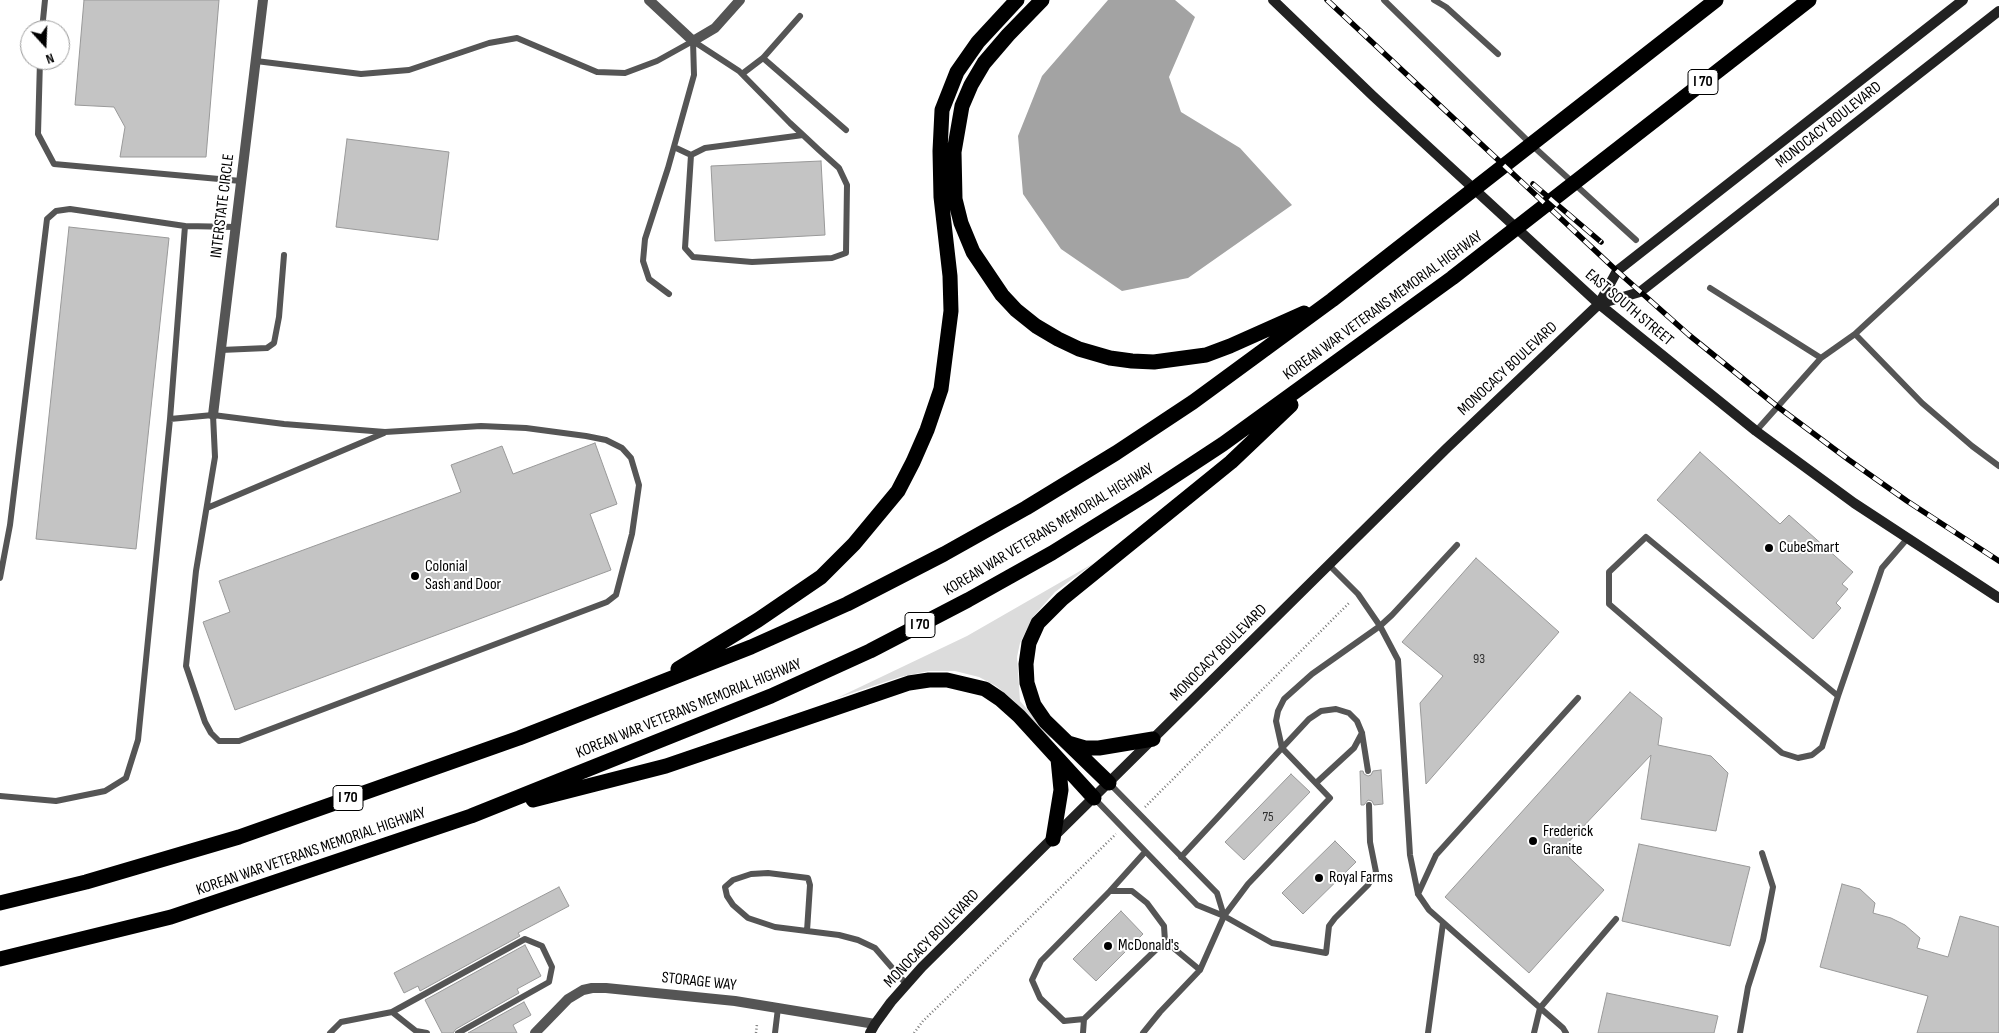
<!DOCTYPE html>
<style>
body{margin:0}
#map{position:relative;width:1999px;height:1033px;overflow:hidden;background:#fff;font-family:"Sofia Sans Condensed",sans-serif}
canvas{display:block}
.north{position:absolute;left:20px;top:20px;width:50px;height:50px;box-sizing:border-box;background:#fff;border:1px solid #999;border-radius:50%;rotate:160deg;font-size:14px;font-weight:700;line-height:20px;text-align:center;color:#000}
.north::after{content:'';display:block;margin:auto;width:18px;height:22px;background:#000;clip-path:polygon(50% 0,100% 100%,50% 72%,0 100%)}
</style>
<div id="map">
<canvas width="1999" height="1033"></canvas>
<div class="north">N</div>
</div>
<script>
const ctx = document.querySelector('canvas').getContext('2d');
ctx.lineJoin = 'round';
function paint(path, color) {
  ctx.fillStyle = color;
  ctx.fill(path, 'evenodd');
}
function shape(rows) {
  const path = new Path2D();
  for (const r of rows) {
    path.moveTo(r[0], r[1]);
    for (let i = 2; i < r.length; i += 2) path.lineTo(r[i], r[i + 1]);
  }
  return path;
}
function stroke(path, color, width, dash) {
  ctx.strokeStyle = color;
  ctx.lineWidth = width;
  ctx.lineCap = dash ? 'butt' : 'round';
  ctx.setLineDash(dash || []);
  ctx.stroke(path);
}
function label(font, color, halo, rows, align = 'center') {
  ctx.font = font + ' "Sofia Sans Condensed",sans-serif';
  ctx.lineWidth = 4;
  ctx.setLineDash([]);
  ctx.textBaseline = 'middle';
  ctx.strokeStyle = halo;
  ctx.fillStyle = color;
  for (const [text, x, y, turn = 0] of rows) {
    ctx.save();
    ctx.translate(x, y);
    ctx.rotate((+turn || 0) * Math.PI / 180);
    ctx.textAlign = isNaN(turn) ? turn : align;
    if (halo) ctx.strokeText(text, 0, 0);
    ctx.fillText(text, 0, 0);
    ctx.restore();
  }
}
const green = shape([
 [1094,563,1055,592,1033,617,1020,643,1017,657,1020,701,1051,737,1048,740,1013,700,996,686,979,677,955,671,929,671,900,677,837,698,967,636]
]);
const water = shape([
 [1108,0,1175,0,1195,17,1169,77,1181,112,1240,148,1292,205,1188,278,1122,291,1061,249,1023,194,1018,136,1042,76]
]);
const building = shape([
 [84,0,219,0,206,157,120,157,125,127,114,107,75,105,84,0],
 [347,139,449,152,438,240,336,227,347,139],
 [821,161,825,235,715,241,711,166,821,161],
 [69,227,169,238,136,549,36,539,69,227],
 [595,443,617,504,590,514,611,570,235,710,203,622,230,612,219,581,461,492,451,465,502,446,513,474,595,443],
 [1700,452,1780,524,1789,515,1853,572,1842,584,1848,589,1836,603,1841,608,1813,639,1657,500,1700,452],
 [1476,558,1559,632,1426,784,1420,703,1443,676,1402,642,1476,558],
 [1630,692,1662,718,1658,745,1711,756,1728,773,1716,831,1641,819,1651,755,1561,850,1604,890,1529,973,1445,897,1630,692],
 [1381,770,1383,804,1374,805,1372,801,1368,800,1364,805,1361,805,1360,771,1363,771,1364,774,1368,776,1371,775,1373,771,1381,770],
 [1291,774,1310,792,1244,860,1225,842,1291,774],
 [1335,841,1356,862,1303,914,1282,893,1335,841],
 [1639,844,1750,867,1730,946,1622,921,1639,844],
 [1842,884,1860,889,1875,903,1873,913,1891,918,1905,925,1920,938,1917,948,1948,957,1960,916,1999,927,1999,1033,1917,1033,1928,996,1820,967,1842,884],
 [559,887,569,906,518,933,520,936,420,991,418,986,404,993,394,973,559,887],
 [1121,911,1143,934,1096,981,1073,959,1121,911],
 [525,945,541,976,517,989,519,993,456,1029,453,1033,442,1033,425,1000,525,945],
 [1607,993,1718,1016,1714,1033,1598,1033,1607,993],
 [524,1002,531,1015,513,1025,517,1033,468,1033,524,1002]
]);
const path = shape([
 [1145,807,1350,602],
 [756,1033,757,1024],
 [914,1033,923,1021,1116,834]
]);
const service = shape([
 [1384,0,1535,148,1636,240],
 [1434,0,1446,7,1498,54],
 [42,30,45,0],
 [693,41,739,71,790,123,803,135,819,150,839,168,847,185,846,253,832,258,752,262,693,257,685,248,691,155,705,148,803,135],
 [763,58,846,130],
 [40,60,38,134,54,164,241,181],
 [256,61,361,74,409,70,489,43,517,38,597,72,625,73,657,61,693,41],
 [742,74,763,58,800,16],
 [674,147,691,155],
 [1710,288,1821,358],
 [669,294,649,279,643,261,645,239,668,168,694,75,693,41],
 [1855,334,1922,403,1972,446,1999,466],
 [221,350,267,348,274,343,279,317,284,255],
 [213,415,215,457,196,571,186,666,205,722,211,733,219,741,239,741,607,602,616,595,632,534,639,485,631,458,622,448,606,440,586,436,526,428,481,426,385,432,284,424,213,415,170,419,185,226,236,227],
 [1756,431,1821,358,1855,334,1999,201],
 [207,508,384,433],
 [1457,545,1392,615,1380,626,1398,660,1410,855,1418,894,1429,910,1563,1028,1566,1033],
 [0,578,10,525,47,219,56,211,70,209,185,226],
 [1838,696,1822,747,1812,755,1798,758,1782,753,1609,604,1609,572,1646,537,1838,696,1882,568,1907,539],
 [1109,783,1217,893,1224,916],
 [1316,783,1354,748,1362,733],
 [0,796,56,801,105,791,126,778,138,740,170,419],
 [1094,798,1197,905,1224,916,1272,943,1326,953,1329,926,1335,918,1368,885,1376,872,1370,842,1369,805],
 [1181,857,1282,748,1276,721,1278,711,1284,699,1312,674,1380,626,1358,594,1329,565],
 [1110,891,1145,852],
 [1418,894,1436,855,1578,698],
 [807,931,810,885,808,878,768,873,751,874,733,880,725,887,727,896,733,905,748,918,775,927,839,935,858,940,875,948,907,985],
 [1165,941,1200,970],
 [392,1012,416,1031,427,1033],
 [330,1033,341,1022,392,1012,525,939,542,946,552,967,549,982,458,1033],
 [775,1033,778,1008],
 [1083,1033,1084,1019,1165,941,1164,926,1147,903,1132,891,1110,891,1041,961,1032,980,1040,998,1064,1021,1084,1019],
 [1143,1033,1160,1012,1200,970,1224,916,1248,884,1330,798,1282,748,1309,719,1321,711,1336,709,1349,713,1357,721,1362,733,1368,771],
 [1428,1033,1443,923],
 [1534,1033,1540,1008,1616,919],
 [1740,1033,1748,987,1763,940,1773,887,1762,853]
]);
const minor = shape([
 [649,0,693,41,715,28,740,0],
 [213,415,263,0],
 [535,1033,568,999,583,990,592,988,606,988,735,1001,875,1024]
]);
const secondary = shape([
 [1273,0,1373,96,1599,304,1756,431,1854,503,1999,598],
 [1599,304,1640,292,1999,11],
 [870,1033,875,1024,891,1002,922,967,1447,448,1599,304,1617,271,1963,0]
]);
const motorway = shape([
 [1042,0,1008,35,984,63,971,85,962,106,954,152,955,199,961,223,973,252,1002,295,1016,310,1036,326,1058,339,1079,349,1110,358,1132,361,1154,362,1206,355,1230,346,1304,313],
 [678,669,758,620,821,577,854,544,898,491,913,462,927,430,941,389,951,311,950,276,941,197,940,151,942,110,957,72,978,42,1017,0],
 [1068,743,1085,748,1099,748,1153,739],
 [1109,783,1045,721,1034,705,1027,683,1026,664,1029,643,1038,623,1062,599,1231,462,1291,405],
 [533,800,666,766,909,683,929,680,947,680,985,689,1000,699,1019,716,1094,798],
 [1053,839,1061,790,1058,759],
 [0,903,86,882,239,837,519,738,751,647,847,604,944,554,1026,508,1116,453,1193,402,1332,300,1716,0],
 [0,959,171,917,471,816,771,696,870,651,968,600,1052,553,1147,494,1223,444,1452,278,1809,0]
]);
const rail = shape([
 [1327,0,1617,271,1689,335,1778,407,1849,460,1907,501,1999,561],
 [1533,184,1601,242]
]);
const markers = [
 [1769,548,5,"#000"],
 [415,576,5,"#000"],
 [1533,841,5,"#000"],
 [1319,878,5,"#000"],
 [1108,946,5,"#000"]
];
const numberNames = [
 ["93",1479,659],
 ["75",1268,817]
];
const shields = [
 [1703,82,30],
 [920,625,30],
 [348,798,30]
];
const shieldNames = [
 ["I 70",1703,82],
 ["I 70",920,625],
 ["I 70",348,798]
];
const streetNames = [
 ["MONOCACY BOULEVARD",1829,125,-38],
 ["INTERSTATE CIRCLE",223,206,-83],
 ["KOREAN WAR VETERANS MEMORIAL HIGHWAY",1383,306,-36],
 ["EAST SOUTH STREET",1629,308,40],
 ["MONOCACY BOULEVARD",1508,369,-43],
 ["KOREAN WAR VETERANS MEMORIAL HIGHWAY",1049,530,-31],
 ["MONOCACY BOULEVARD",1219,653,-45],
 ["KOREAN WAR VETERANS MEMORIAL HIGHWAY",689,709,-22],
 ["KOREAN WAR VETERANS MEMORIAL HIGHWAY",311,852,-19],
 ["MONOCACY BOULEVARD",932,939,-46],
 ["STORAGE WAY",699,982,6]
];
const poiNames = [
 ["CubeSmart",1779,548],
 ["Colonial",425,567],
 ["Sash and Door",425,585],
 ["Frederick",1543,832],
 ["Granite",1543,850],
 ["Royal Farms",1329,878],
 ["McDonald's",1118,946]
];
paint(green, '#dcdcdc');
paint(water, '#a3a3a3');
paint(building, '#c4c4c4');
stroke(building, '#999', 1);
stroke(path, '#777', 2.5, [1, 2.5]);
stroke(service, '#555', 6);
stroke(minor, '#555', 10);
stroke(secondary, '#222', 10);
stroke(motorway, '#000', 15);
stroke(rail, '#000', 5.5);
stroke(rail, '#fff', 4, [11]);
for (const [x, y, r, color] of markers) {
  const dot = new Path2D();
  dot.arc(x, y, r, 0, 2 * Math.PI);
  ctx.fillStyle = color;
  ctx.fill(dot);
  stroke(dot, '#fff', 2);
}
label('14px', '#313131', null, numberNames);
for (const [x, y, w] of shields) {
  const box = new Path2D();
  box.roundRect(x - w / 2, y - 12.5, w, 25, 4);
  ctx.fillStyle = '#fff';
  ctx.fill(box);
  stroke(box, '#000', 1);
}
label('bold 15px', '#000', null, shieldNames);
label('16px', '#000', '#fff', streetNames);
label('16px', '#000', '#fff', poiNames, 'left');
</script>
